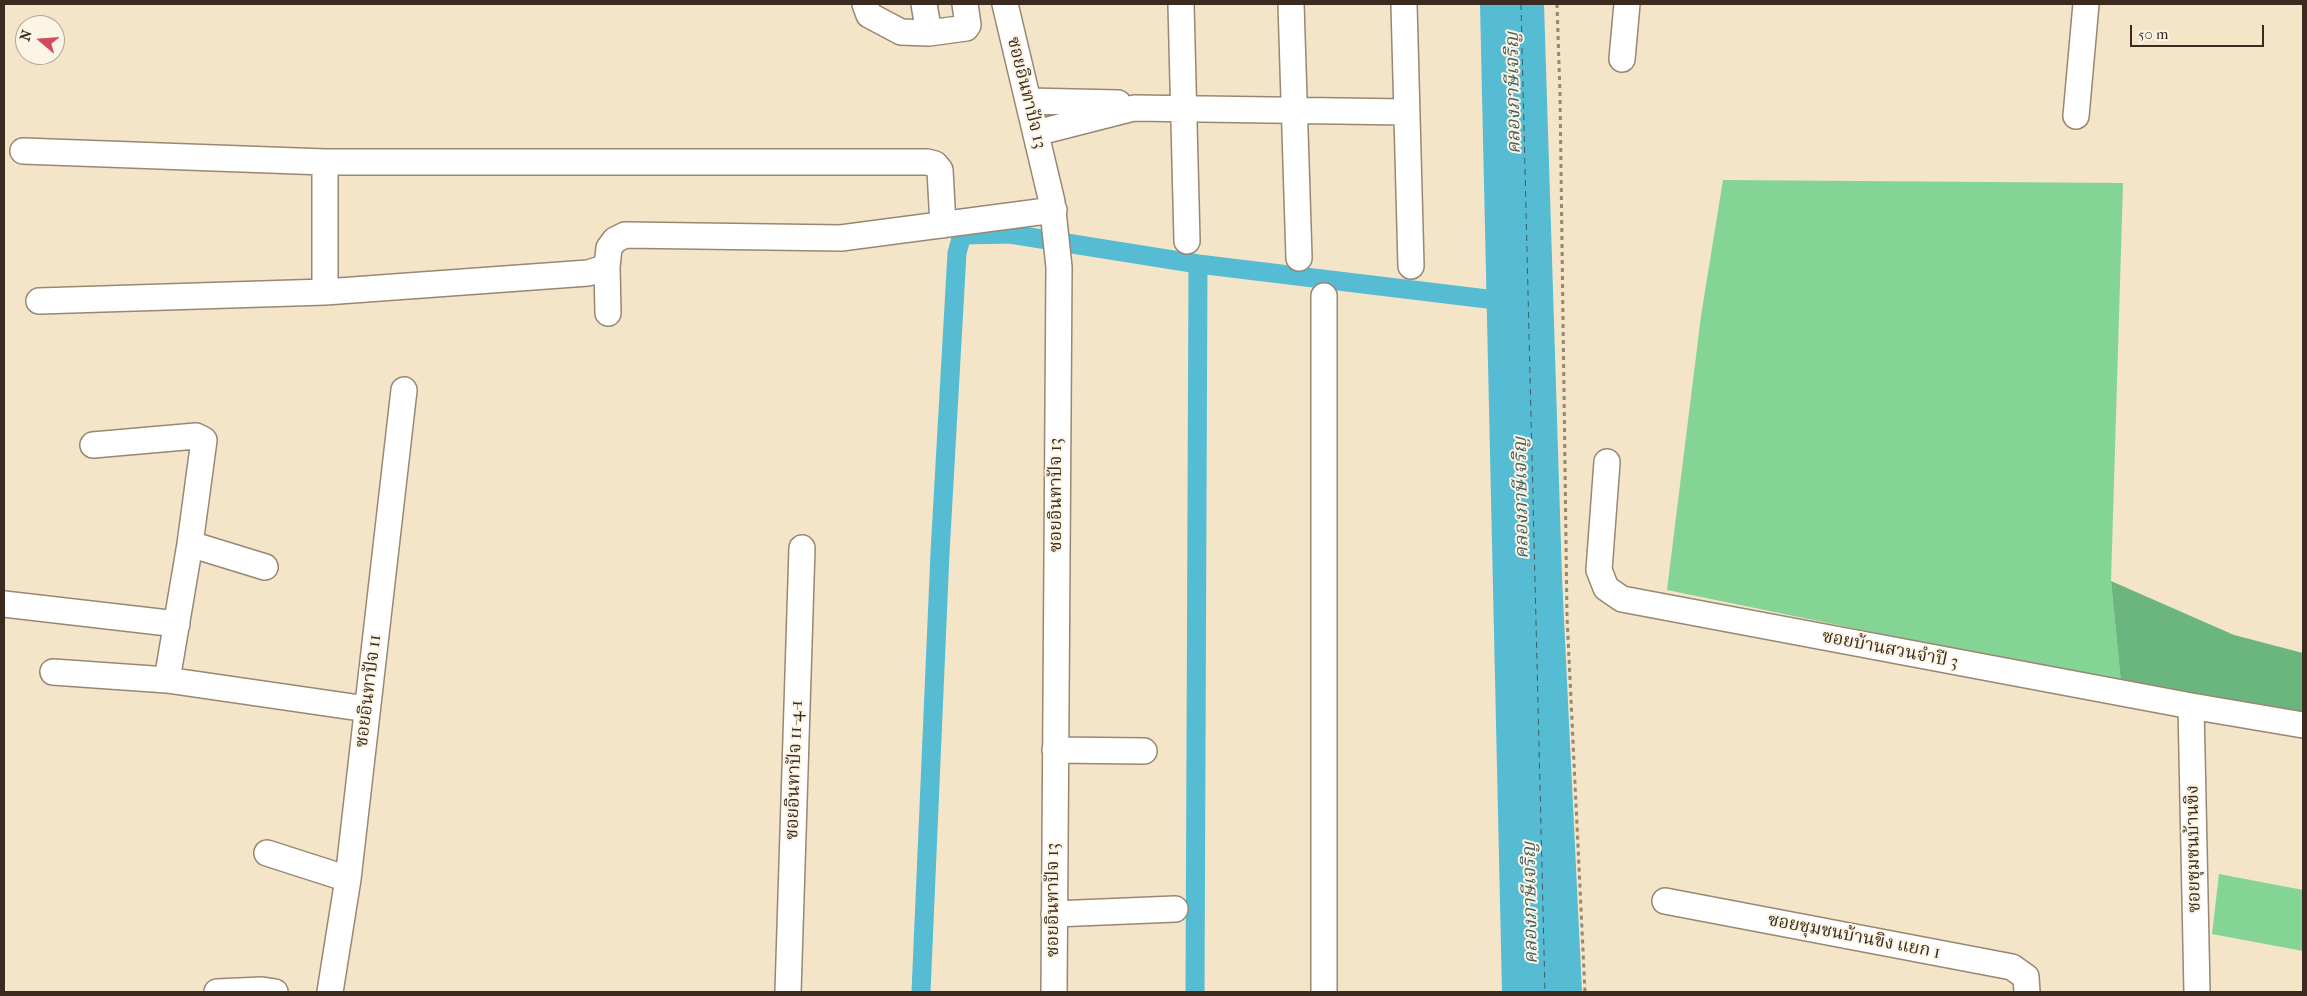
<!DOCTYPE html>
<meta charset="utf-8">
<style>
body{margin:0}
#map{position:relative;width:2307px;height:996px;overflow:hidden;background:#f4e4c8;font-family:"IM FELL French Canon",serif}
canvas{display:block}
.frame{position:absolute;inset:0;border:5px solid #3b2a1e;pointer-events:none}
.north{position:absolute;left:15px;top:15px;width:50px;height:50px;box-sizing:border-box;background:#fcf5e5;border:1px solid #afa495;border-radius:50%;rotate:288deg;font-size:14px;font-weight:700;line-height:20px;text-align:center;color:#3b2a1e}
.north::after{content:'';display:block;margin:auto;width:18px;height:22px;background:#d1495b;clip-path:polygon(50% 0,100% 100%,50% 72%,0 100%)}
.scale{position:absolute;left:2130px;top:25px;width:134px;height:22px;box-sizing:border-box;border:2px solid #3b2a1e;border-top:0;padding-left:6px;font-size:15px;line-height:18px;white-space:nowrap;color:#3b2a1e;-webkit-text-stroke:4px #fcf5e5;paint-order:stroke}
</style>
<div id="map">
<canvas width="2307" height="996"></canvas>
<div class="frame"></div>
<div class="north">N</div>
<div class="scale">50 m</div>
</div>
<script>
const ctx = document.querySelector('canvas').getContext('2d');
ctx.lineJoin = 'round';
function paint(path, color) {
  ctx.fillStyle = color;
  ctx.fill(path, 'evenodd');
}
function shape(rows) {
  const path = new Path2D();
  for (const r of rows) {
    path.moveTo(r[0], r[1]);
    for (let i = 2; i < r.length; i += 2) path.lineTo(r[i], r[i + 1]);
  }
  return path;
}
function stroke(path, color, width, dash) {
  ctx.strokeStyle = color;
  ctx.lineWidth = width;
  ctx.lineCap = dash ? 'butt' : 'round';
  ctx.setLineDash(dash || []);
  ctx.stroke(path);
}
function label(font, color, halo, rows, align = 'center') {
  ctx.font = font + ' "IM FELL French Canon","Noto Serif Thai",serif';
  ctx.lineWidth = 4;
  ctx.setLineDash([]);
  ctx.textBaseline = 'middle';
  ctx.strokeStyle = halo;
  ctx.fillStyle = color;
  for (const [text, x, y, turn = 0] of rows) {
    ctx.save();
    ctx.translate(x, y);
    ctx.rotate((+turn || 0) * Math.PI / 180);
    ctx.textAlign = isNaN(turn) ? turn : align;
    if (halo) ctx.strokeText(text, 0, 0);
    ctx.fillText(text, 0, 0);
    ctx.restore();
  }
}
const green = shape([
 [1723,180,2123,183,2111,581,2121,683,1667,590,1701,316],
 [2219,874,2303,890,2303,951,2212,934]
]);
const forest = shape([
 [2111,581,2234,635,2303,653,2303,714,2121,683]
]);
const water = shape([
 [1480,4,1544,4,1562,578,1582,992,1502,992]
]);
const canal = shape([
 [921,992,940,553,957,253,962,235,1010,234,1198,264,1512,302],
 [1195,992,1198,264]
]);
const ferry = shape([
 [1521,4,1545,992]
]);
const path = shape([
 [1557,4,1560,94,1567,616,1585,992]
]);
const minor = shape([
 [865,4,869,15,901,32,929,33,966,28,968,25,965,4],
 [924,4,929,33],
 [1005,4,1052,202,1059,267,1054,992],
 [1181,4,1187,241],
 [1291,4,1299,258],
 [1404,4,1411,266],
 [1622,59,1627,4],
 [1028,101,1118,103],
 [2076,116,2086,4],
 [1036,133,1134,108,1406,112],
 [23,151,325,162],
 [607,267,608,313],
 [325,292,325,162,927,162,935,164,940,170,943,225],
 [39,301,325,292,588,273,607,267,609,248,615,240,625,235,841,238,1054,210],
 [93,445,196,436,204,440,190,544,167,680],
 [1607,462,1599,570,1606,588,1622,599,2191,706,2303,725],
 [190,544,265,567],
 [4,604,177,624],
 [53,672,167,680,367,709],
 [2191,706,2197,992],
 [1055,750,1144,751],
 [267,853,348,879],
 [1665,901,2012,967,2026,977,2027,992],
 [1054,914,1175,909],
 [217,992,262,990,275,992],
 [330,992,348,879,404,390],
 [788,992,802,548],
 [1324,992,1324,296]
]);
const streetNames = [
 ["ซอยอินทาปัจ 13",1026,93,76],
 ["ซอยอินทาปัจ 13",1057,495,-90],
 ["ซอยบ้านสวนจำปี 3",1890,650,11],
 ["ซอยอินทาปัจ 11",369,691,-83],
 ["ซอยอินทาปัจ 11-4-1",795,770,-88],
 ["ซอยชุมชนบ้านขิง",2194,849,-91],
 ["ซอยอินทาปัจ 13",1054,900,-90],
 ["ซอยชุมชนบ้านขิง แยก 1",1854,937,11]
];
const waterNames = [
 ["คลองภาษีเจริญ",1514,93,-91],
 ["คลองภาษีเจริญ",1522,498,-91],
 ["คลองภาษีเจริญ",1531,903,-91]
];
paint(green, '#83d495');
paint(forest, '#6ab67e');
paint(water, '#55bcd3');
stroke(canal, '#55bcd3', 19);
stroke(ferry, '#445d5d', 1, [6, 5]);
stroke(minor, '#988773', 28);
stroke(path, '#988773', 3, [4, 4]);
stroke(minor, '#fff', 25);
label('18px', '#3b2a1e', '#fcf5e5', streetNames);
label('italic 19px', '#445d5d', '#fcf5e5', waterNames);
</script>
